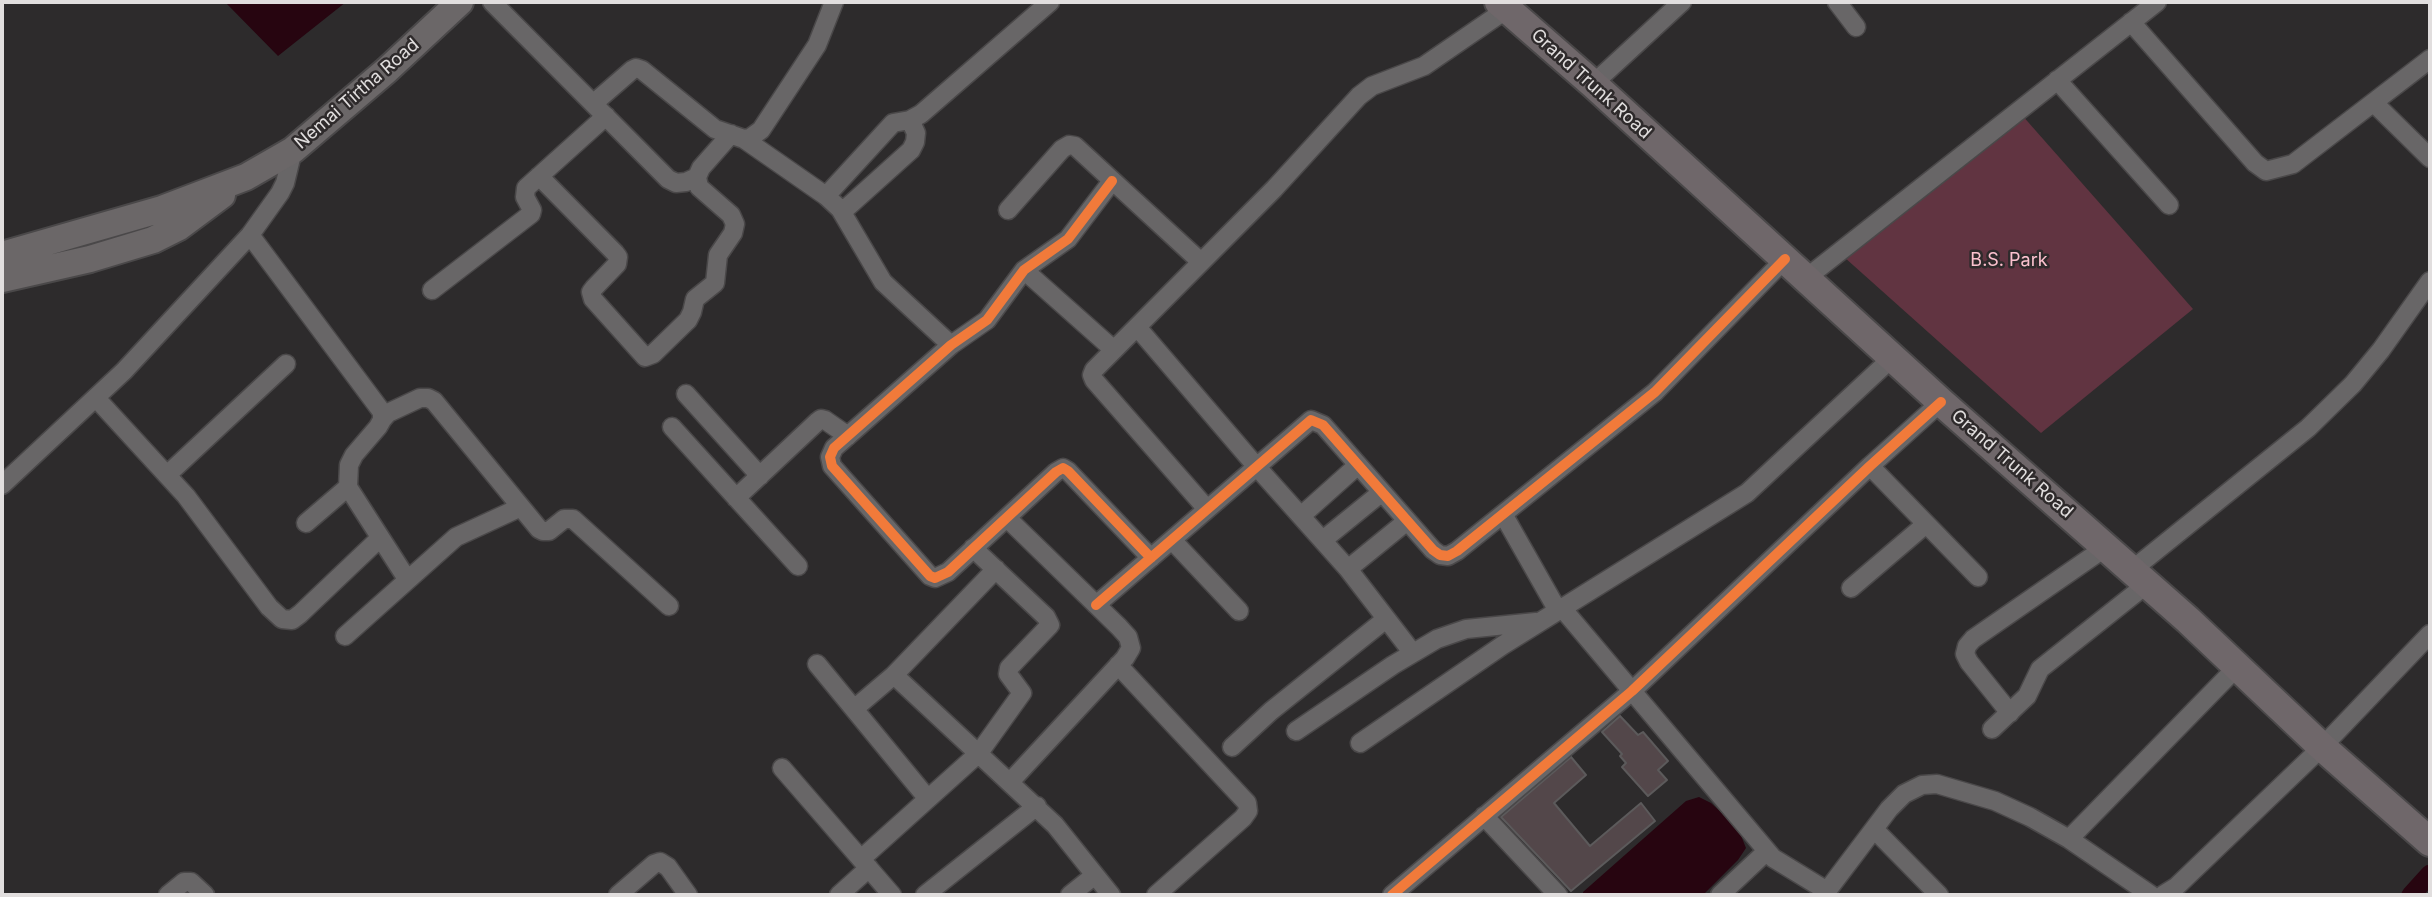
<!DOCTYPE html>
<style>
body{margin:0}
#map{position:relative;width:2432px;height:897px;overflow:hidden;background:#2d2b2c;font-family:Inter,sans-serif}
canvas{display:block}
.frame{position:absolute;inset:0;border:4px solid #e1dede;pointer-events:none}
</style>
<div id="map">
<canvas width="2432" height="897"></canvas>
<div class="frame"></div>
</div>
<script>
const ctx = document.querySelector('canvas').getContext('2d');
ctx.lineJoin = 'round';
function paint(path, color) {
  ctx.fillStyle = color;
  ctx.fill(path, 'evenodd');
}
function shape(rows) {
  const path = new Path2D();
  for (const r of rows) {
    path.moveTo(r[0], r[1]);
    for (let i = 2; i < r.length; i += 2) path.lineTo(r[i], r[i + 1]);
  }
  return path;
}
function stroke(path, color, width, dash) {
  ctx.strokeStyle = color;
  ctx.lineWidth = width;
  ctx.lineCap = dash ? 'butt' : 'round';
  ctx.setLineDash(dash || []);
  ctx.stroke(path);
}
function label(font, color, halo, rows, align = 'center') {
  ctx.font = font + ' Inter,sans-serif';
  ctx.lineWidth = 5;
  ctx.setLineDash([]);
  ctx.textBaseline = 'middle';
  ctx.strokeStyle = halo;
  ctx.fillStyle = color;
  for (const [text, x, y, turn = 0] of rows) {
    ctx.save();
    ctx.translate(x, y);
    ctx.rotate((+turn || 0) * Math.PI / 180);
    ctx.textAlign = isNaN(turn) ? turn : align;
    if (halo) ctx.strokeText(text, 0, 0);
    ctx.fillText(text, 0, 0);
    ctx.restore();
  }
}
const green = shape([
 [2021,114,2193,309,2041,433,1844,257]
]);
const water = shape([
 [225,2,346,2,278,56],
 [1699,797,1711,803,1738,828,1746,848,1738,860,1703,895,1583,895,1583,892,1686,801]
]);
const canal = shape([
 [2411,895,2430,874]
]);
const building = shape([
 [1620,716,1638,735,1643,732,1668,761,1658,770,1667,780,1648,796,1622,767,1626,763,1620,756,1622,754,1602,732,1620,716],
 [1571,757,1586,775,1554,803,1590,846,1641,803,1655,821,1571,891,1501,817,1571,757]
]);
const street = shape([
 [492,2,668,179,676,183,686,182,697,177],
 [1837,2,1856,27],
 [2131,22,2255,163,2266,171,2293,164,2430,59],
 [2057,80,2169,205],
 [1593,84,1682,2],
 [594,103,632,70,636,68,642,70,715,129,744,139,750,138,761,130,817,45,834,2],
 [2374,103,2430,158],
 [744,139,826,196,840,209,883,282,951,345],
 [539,176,615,253,618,257,617,264,594,288,591,292,593,299,645,357,653,354,688,320,692,312,695,299,715,283,718,255,733,233,735,224,731,215,699,187,697,177,701,168,731,134],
 [1112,181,1068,239,1024,270,987,320,951,345,834,448,830,457,832,466,930,576,935,578,948,572,1056,472,1063,468,1068,471,1151,558],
 [826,196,893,123,910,120,921,114,1050,2],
 [1008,210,1062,149,1069,145,1075,146,1201,262],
 [842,212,911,150,915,142,916,133,910,120],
 [250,235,382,412,382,420,378,427,354,455,349,465,348,487,407,579],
 [1024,270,1114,350],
 [1805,279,2157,2],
 [432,290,531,214,532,210,525,197,526,188,606,116],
 [1137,327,1256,466,1348,569,1412,652],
 [686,394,760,476],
 [96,398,186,496,269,607,282,619,292,620,300,614,380,538],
 [382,420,388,413,420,398,428,398,434,401,539,529,543,531,549,531,564,519,573,519,669,606],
 [672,427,798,566],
 [1870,466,1978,577],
 [167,475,286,364],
 [2,485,124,371,250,235,280,193,285,183,293,150],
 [736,498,817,422,821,419,825,420,848,436],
 [1207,509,1094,380,1092,375,1094,370,1274,189,1359,96,1372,86,1424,66,1507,9],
 [1503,514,1558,611],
 [1301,516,1358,465],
 [1007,518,1119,627,1128,637,1131,648,1125,658,1010,782],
 [306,523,348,487],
 [1172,540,1239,611],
 [1323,540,1382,492],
 [1348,569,1407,521],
 [2132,570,2308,428,2353,384,2381,350,2430,281],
 [1851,588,1926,524],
 [1096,605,1311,420,1323,425,1433,550,1440,555,1448,556,1457,551,1655,392,1785,259],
 [1562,608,1773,858,1827,891],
 [345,636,456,537,521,507],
 [817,664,928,799],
 [1118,665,1247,803,1248,811,1243,818,1156,895],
 [894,675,1055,825,1111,895],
 [854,709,894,675,996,569],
 [2010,713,1969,662,1965,654,1967,646,1973,639,2106,547],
 [1992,729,2027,696,2040,669,2147,584],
 [1296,731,1393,665,1437,639,1466,629,1536,622],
 [1360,743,1503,645,1747,493,1893,357],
 [1232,747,1271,711,1386,619],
 [782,768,892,895],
 [1484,816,1558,895],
 [1874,829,1939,895],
 [2069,839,2237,667],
 [861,859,979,753,1022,693,1008,674,1009,668,1050,625,1046,617,973,548],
 [168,895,184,882,191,882,205,895],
 [618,895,654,864,660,862,668,867,688,895],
 [839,895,869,868],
 [925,895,1037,806],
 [1070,895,1095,875],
 [1392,895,1632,691,1870,466,1941,402],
 [1720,895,1767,851],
 [1824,895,1889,809,1904,794,1922,785,1937,784,1995,801,2030,817,2069,839,2151,895],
 [2163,895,2176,887,2322,747,2430,634]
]);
const secondary = shape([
 [2,255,162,209,246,177,293,150,387,70,460,2],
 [2,279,90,259,153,240,179,227,222,195]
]);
const primary = shape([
 [1499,2,1593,84,1941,402,2188,620,2322,747,2430,842]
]);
const cycleway = shape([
 [1112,181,1068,239,1024,270,987,320,951,345,834,448,830,457,832,466,930,576,935,578,948,572,1056,472,1063,468,1068,471,1151,558],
 [1096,605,1311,420,1323,425,1433,550,1440,555,1448,556,1457,551,1655,392,1785,259],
 [1392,895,1632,691,1870,466,1941,402]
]);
const streetNames = [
 ["Grand Trunk Road",1591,84,42],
 ["Nemai Tirtha Road",357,94,-41],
 ["Grand Trunk Road",2012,464,41]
];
const parkNames = [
 ["B.S. Park",2009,261]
];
paint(green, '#613441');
paint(water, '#270510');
stroke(canal, '#270510', 19);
paint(building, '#53474a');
stroke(building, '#5c5a5b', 2);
stroke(street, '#4a4849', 21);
stroke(secondary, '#4a4849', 30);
stroke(primary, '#4a4849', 32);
stroke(street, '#686667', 18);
stroke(secondary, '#6b6768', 26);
stroke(primary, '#6f676a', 28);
stroke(cycleway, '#f17a3a', 10);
label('18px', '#e1dede', '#2e2a2b', streetNames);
label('18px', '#fbc1ce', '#2e2a2b', parkNames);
</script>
